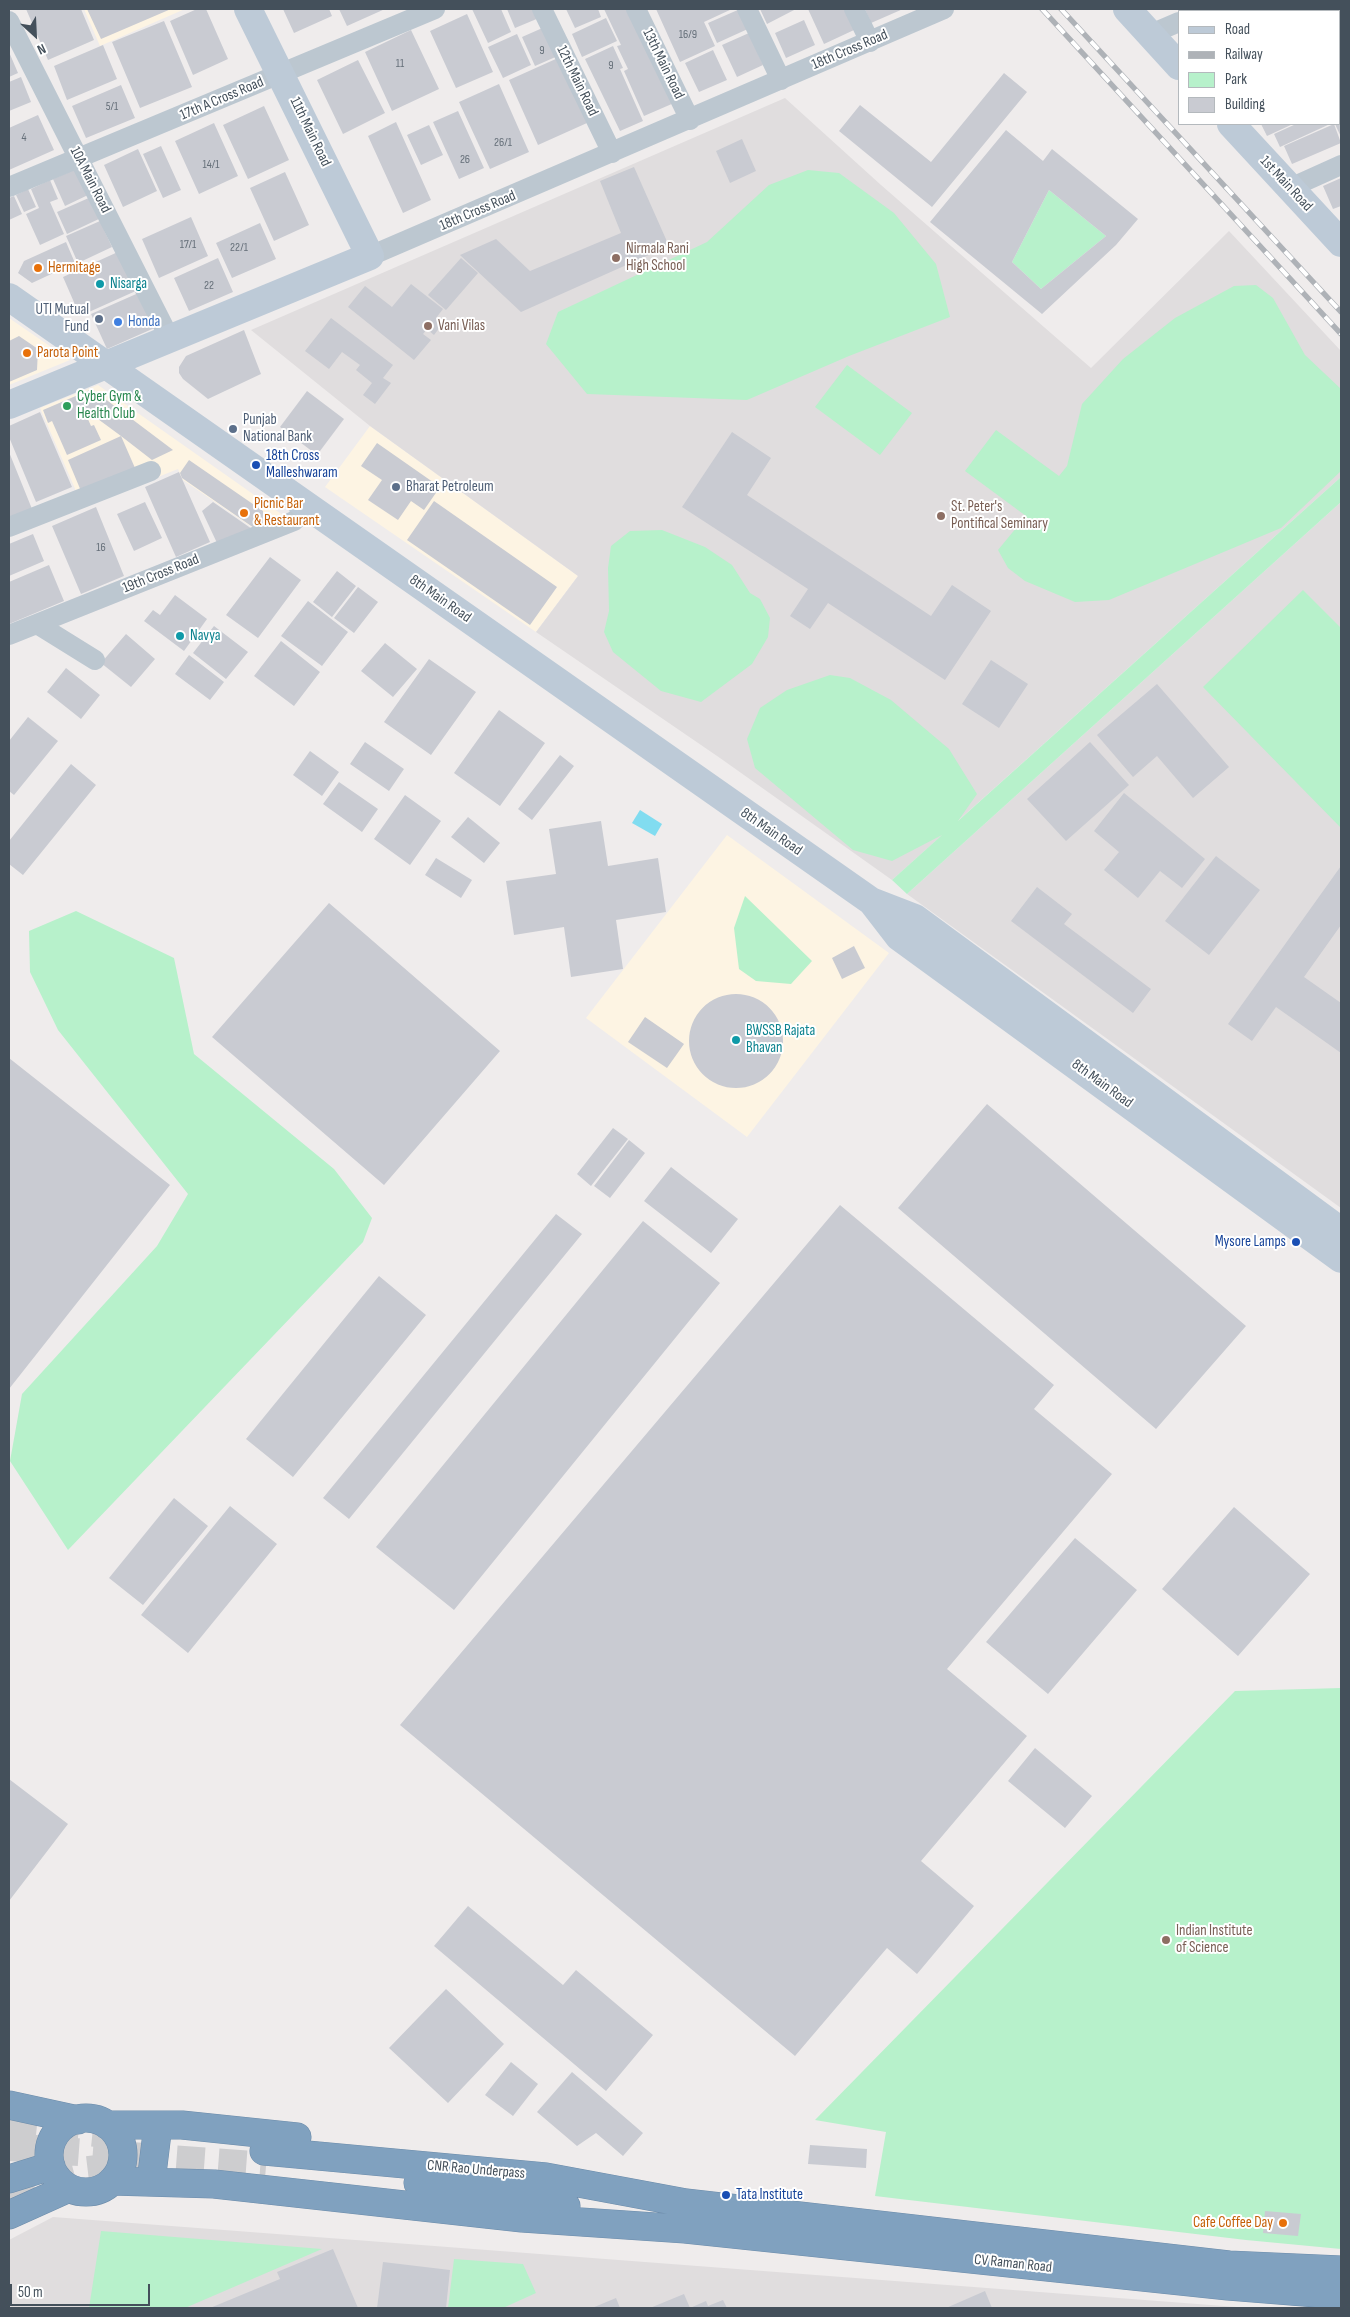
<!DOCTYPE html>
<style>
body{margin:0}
#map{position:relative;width:1350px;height:2317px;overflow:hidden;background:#efecec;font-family:"Sofia Sans Condensed",sans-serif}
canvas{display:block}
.frame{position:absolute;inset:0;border:10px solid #44505b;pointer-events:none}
.legend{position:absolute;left:1178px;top:10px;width:162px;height:115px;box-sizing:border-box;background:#fff;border:1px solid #b4b9bd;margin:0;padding:6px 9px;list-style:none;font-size:15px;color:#44505b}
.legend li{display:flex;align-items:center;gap:10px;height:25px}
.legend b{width:25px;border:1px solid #b4b9bd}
.north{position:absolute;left:10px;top:10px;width:50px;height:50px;-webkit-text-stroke:4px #fff;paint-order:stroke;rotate:155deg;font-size:14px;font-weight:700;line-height:20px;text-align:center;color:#44505b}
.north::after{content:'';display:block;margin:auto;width:18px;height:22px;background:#44505b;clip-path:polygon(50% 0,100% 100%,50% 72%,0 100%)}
.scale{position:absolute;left:10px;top:2284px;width:140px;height:22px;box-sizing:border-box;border:2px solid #44505b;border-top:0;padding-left:6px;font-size:15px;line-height:18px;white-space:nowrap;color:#44505b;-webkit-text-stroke:4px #fff;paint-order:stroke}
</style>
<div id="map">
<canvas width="1350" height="2317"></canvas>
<div class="frame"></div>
<ul class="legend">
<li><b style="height:6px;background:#bdcad7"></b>Road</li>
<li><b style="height:6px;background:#aeb2b7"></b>Railway</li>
<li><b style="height:14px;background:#b7f1cb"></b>Park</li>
<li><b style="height:14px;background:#c9cbd2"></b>Building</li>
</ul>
<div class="north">N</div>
<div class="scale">50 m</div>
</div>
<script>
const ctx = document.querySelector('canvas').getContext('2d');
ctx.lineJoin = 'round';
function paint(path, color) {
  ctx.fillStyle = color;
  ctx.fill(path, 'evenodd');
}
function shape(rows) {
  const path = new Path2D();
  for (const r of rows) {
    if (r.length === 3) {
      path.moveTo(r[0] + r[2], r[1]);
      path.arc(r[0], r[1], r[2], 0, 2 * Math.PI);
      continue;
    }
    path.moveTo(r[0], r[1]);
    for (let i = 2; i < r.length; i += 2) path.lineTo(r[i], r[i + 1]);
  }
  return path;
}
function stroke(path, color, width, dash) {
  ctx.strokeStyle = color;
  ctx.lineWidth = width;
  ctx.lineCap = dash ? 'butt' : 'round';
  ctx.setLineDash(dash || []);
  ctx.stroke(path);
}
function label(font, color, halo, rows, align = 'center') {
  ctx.font = font + ' "Sofia Sans Condensed",sans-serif';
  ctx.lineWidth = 4;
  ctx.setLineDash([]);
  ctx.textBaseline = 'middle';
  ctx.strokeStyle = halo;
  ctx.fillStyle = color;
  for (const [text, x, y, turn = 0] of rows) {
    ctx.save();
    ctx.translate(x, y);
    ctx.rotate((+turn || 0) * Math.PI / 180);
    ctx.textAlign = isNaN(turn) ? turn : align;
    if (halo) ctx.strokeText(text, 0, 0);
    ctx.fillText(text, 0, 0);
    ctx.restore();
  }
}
const commercial = shape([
 [84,9,185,9,100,46],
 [9,318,70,360,9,385],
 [98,385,287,518,256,530,183,480,178,469,83,507,40,408],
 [370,426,578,576,536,632,325,487],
 [727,835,889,953,747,1137,586,1018]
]);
const education = shape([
 [785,98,881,185,1091,368,1229,231,1341,351,1341,477,892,880,720,758,536,632,578,576,370,426,251,330],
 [1341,502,1341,1208,907,894],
 [53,2217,1250,2308,9,2308,9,2240]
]);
const green = shape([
 [808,170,839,173,894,213,936,264,950,317,849,356,747,400,587,394,546,344,558,312,707,242,769,185],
 [1049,190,1106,236,1041,289,1012,262],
 [1256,285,1273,298,1305,355,1341,389,1341,471,1281,528,1109,600,1075,602,1025,581,1008,568,998,550,1026,516,965,471,996,430,1059,476,1067,466,1082,404,1123,359,1175,318,1234,286],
 [847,365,912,413,880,455,815,407],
 [1341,477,1341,502,907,894,892,880,942,835,892,861,853,850,755,768,747,739,760,708,787,690,830,675,850,678,891,700,949,749,977,794,958,821],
 [662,530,705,547,732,565,750,593,760,599,770,618,768,637,752,664,701,702,661,691,613,652,604,632,609,611,608,568,611,546,630,531],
 [1303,590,1341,628,1341,828,1203,687],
 [745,896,812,961,791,984,756,981,739,969,734,928],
 [76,911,174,958,194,1054,334,1169,372,1218,363,1242,68,1550,10,1461,22,1394,157,1246,188,1194,58,1030,30,972,29,931],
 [1341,1688,1341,2249,1246,2240,875,2196,886,2132,815,2120,1235,1691],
 [101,2231,322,2249,185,2308,89,2308],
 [454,2259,523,2264,536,2293,503,2308,448,2308]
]);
const water = shape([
 [640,810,662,824,655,836,632,823]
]);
const building = shape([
 [26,9,81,9,94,40,48,60],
 [87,9,171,9,101,39],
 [197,9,206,9,228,59,193,75,170,21],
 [283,9,329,9,332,16,294,33],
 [339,9,385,9,347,26],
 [472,9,501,9,511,32,488,43],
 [507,9,535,9,539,18,515,28],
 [566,9,598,9,601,17,575,28],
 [604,9,629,9,674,103,644,116,624,71,628,69,617,46,621,45],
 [656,9,732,9,704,22,715,46,680,62],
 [740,9,750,28,717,43,708,23],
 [760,9,796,9,767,24],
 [808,9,845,9,854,30,824,44],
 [865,9,903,9,871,23],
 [1227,9,1307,9,1302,11,1222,11],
 [1323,9,1340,9,1341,12,1341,46,1339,47,1339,11,1318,11],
 [467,14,493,72,456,88,430,31],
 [606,18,617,41,582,57,572,34],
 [804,20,815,45,786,58,775,33],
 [164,21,192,87,140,108,112,42],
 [547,26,560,55,535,66,522,37],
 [411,30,439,89,392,111,365,52],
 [749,33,763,65,737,77,722,45],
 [517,34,531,65,503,78,488,47],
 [103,45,117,79,67,100,54,66],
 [613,46,623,68,620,69,643,121,620,131,585,59],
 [713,50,727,80,699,92,685,63],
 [9,52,18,73,9,77],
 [558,58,587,123,538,145,509,80],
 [358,60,385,113,343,134,317,80],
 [1341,66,1341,102,1339,103,1339,68],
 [1004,73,1027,92,932,207,839,131,860,105,931,162],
 [21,77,31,102,9,111,9,82],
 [499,84,529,152,490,169,459,102],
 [121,85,135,118,86,138,72,106],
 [264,106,289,160,248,179,223,125],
 [1341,106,1341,137,1335,124,1339,124,1339,107],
 [458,111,484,168,459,179,433,122],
 [38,115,54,150,9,170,9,128],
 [396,122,431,200,403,213,368,136],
 [214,123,238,176,199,194,175,141],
 [1261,124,1293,124,1267,136],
 [1296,124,1330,124,1280,147,1274,134],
 [1334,124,1341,143,1292,164,1284,146],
 [429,125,443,155,421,165,407,135],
 [1006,130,1043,161,1052,149,1138,219,1116,245,1042,314,930,222],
 [1049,190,1106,236,1041,289,1012,262],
 [742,139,756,171,730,183,716,151],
 [161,146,181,190,163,198,143,154],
 [138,149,157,191,123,207,104,165],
 [634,167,669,246,521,312,460,255,496,239,530,271,621,233,600,181],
 [76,169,88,195,65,206,53,179],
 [285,172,309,225,274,241,250,188],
 [1341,178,1341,206,1333,209,1323,186],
 [50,180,58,199,50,202,64,234,40,245,26,214,39,208,31,189],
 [28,189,36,207,24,212,16,195],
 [14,196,22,214,9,220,9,198],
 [91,197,101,218,67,234,57,212],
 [191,217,208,256,159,278,142,239],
 [100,221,112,247,78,263,66,236],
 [260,223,276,259,232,278,216,243],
 [66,242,75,263,32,283,18,273,24,261],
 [120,251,138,290,80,316,63,277],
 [218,258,233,292,189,311,174,278],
 [461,258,478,273,446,310,428,295],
 [411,284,443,309,436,318,443,323,434,335,427,329,423,334,431,340,414,360,348,307,365,286,392,307],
 [143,291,159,326,107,349,91,314],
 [331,318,393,365,383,378,391,383,375,404,363,395,372,383,356,370,360,365,342,352,329,369,305,351],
 [244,330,261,374,208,399,183,379,179,373,179,367,186,356],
 [19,336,38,349,37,370,9,382,9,341],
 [92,389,173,450,152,460,121,436,135,468,81,491,68,460,121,436,83,408,91,426,94,425,101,440,67,455,52,421,48,423,43,410],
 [307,391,344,419,317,455,280,427],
 [40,412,72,487,36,502,9,437,9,426],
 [732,432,771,458,747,495,931,616,952,585,991,611,945,680,828,603,810,629,790,616,808,589,682,507],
 [377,443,440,487,424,510,411,501,398,520,368,500,382,480,361,466],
 [9,452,32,509,9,518],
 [189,460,263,511,263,525,254,528,182,478,180,473],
 [179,472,210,542,176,557,145,487],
 [434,501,557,587,530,625,407,540],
 [145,502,162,538,134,551,117,514],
 [213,502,252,529,217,543,202,511],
 [96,507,124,576,81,594,52,526],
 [33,534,44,561,9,576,9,544],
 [270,557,301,580,258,638,226,615],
 [49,565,64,601,9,624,9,582],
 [337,571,356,586,332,617,313,602],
 [358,587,378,602,354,633,334,618],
 [175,595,207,619,184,651,144,621,153,610,160,615],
 [308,601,348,632,322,666,281,636],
 [214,626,248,652,226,679,193,653],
 [126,634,155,659,131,687,101,663],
 [281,641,320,672,294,706,254,676],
 [385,643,417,669,393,697,361,671],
 [189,655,224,682,210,700,175,674],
 [429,659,476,692,431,755,384,722],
 [991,660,1028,684,999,728,962,704],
 [66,668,100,695,81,719,47,692],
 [1157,684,1229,767,1193,798,1157,756,1133,777,1097,735],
 [499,710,545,743,500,806,454,773],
 [28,717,58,741,14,795,9,791,9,741],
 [365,742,404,769,389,791,350,764],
 [1090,742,1129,785,1066,841,1027,799],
 [310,751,339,772,322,796,293,775],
 [560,755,574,766,532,820,518,809],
 [71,764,96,785,23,875,9,864,9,841],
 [339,782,378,809,362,832,323,804],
 [1124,793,1205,859,1182,888,1160,871,1138,898,1104,870,1119,852,1094,831],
 [405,795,441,821,410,865,374,839],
 [468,817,500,843,484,863,451,837],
 [601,821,608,866,658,858,666,912,616,920,623,969,571,977,564,927,514,935,506,881,556,874,549,829],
 [1216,856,1260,890,1209,955,1165,921],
 [436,858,472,880,461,898,425,875],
 [1341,866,1341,925,1304,977,1341,1003,1341,1053,1276,1007,1252,1041,1228,1024],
 [1037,887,1072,914,1064,924,1151,989,1133,1013,1011,921],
 [329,903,500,1051,384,1185,212,1037],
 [854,946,865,968,842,979,832,958],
 [736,1041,47],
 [645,1017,684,1044,667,1068,628,1042],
 [9,1058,170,1185,9,1389],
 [987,1104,1246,1326,1156,1429,898,1208],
 [613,1128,628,1139,591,1186,577,1174],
 [629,1140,645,1153,610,1198,594,1186],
 [671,1167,738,1219,711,1253,644,1201],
 [840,1205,1054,1385,1034,1409,1112,1474,947,1669,1027,1736,921,1861,974,1906,917,1974,887,1948,795,2056,400,1725],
 [556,1214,582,1234,349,1519,323,1498],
 [643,1221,720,1283,454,1610,376,1547],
 [379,1276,426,1315,293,1477,246,1439],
 [174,1498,208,1526,143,1605,109,1578],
 [230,1506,277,1544,188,1653,141,1615],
 [1234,1507,1310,1574,1238,1656,1162,1589],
 [1075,1538,1137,1590,1048,1694,986,1642],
 [1035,1748,1092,1796,1065,1828,1008,1781],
 [9,1779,68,1824,9,1901],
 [468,1906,563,1985,576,1970,653,2035,606,2091,434,1946],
 [446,1989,504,2044,448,2103,389,2048],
 [511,2062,538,2084,513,2116,485,2095],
 [572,2072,643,2133,623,2156,596,2133,577,2146,537,2112],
 [810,2145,867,2149,866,2168,808,2164],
 [1265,2211,1301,2214,1298,2236,1263,2233],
 [333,2249,358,2308,210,2308,280,2279,277,2272],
 [383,2262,450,2270,446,2308,377,2308],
 [985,2291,992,2308,946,2308],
 [684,2294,690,2308,706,2301,708,2306,723,2300,727,2308,650,2308],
 [616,2298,620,2308,592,2308]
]);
const highwayTunnel = shape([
 [9,2124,134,2137],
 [9,2147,266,2166],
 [9,2198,50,2179,80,2171,113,2167]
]);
const street = shape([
 [542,9,612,153],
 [636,9,690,120],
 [747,9,781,80],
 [854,9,870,42],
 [1201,11,1207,9],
 [9,21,170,339],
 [1151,34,1179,22],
 [1339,58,1341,57],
 [9,187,435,9],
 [1290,188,1341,165],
 [370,256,944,9],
 [9,527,151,471],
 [37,624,95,660],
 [9,635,294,521,309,507]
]);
const secondary = shape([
 [1127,9,1179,66],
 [1231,124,1341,243],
 [9,297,871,901,915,918,1341,1231],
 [9,405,370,256,248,9],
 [872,902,899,937,1341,1259]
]);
const highway = shape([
 [9,2105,78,2120],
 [86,2155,37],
 [107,2125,182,2125,297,2137],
 [264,2151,546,2177,686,2203,1229,2265,1341,2270],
 [9,2179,51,2166],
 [112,2181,214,2184,522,2218,685,2229,1228,2286,1341,2295],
 [151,2182,158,2125],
 [418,2183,498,2193,566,2206],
 [9,2215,69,2188]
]);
const rail = shape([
 [1042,9,1341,334],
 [1061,9,1341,312]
]);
const markers = [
 [616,258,5,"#8d6e63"],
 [38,268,5,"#e8710a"],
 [100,284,5,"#0f9aa8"],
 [99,319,5,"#5c6f8a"],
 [118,322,5,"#3f7fe0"],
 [428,326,5,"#8d6e63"],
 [27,353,5,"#e8710a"],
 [67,406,5,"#2e9e5b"],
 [233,429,5,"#5c6f8a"],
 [256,465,5,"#1a4fb4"],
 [396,487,5,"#5c6f8a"],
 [244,513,5,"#e8710a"],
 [941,516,5,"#8d6e63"],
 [180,636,5,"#0f9aa8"],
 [736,1040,5,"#0f9aa8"],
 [1296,1242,5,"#1a4fb4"],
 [1166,1940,5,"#8d6e63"],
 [726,2195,5,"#1a4fb4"],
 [1283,2223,5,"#e8710a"]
];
const numberNames = [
 ["16/9",688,35],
 ["9",542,51],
 ["11",400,64],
 ["9",611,66],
 ["5/1",112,107],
 ["4",24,138],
 ["26/1",503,143],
 ["26",465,160],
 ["14/1",211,165],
 ["17/1",188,245],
 ["22/1",239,248],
 ["22",209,286],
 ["16",101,548]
];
const streetNames = [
 ["18th Cross Road",850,50,-23],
 ["13th Main Road",663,64,64],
 ["12th Main Road",577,81,64],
 ["17th A Cross Road",222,99,-23],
 ["11th Main Road",310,132,64],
 ["10A Main Road",90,180,63],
 ["1st Main Road",1286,184,47],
 ["18th Cross Road",478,211,-23],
 ["19th Cross Road",161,574,-22],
 ["8th Main Road",440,599,35],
 ["8th Main Road",771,832,35],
 ["8th Main Road",1102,1084,36],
 ["CNR Rao Underpass",476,2170,5],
 ["CV Raman Road",1013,2264,6]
];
const educationNames = [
 ["Nirmala Rani",626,249],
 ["High School",626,266],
 ["Vani Vilas",438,326],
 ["St. Peter's",951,507],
 ["Pontifical Seminary",951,524],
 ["Indian Institute",1176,1931],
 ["of Science",1176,1948]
];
const foodNames = [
 ["Hermitage",48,268],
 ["Parota Point",37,353],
 ["Picnic Bar",254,504],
 ["& Restaurant",254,521],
 ["Cafe Coffee Day",1273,2223,"right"]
];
const cultureNames = [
 ["Nisarga",110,284],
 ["Navya",190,636],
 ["BWSSB Rajata",746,1031],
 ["Bhavan",746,1048]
];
const serviceNames = [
 ["UTI Mutual",89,310,"right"],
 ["Fund",89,327,"right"],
 ["Punjab",243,420],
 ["National Bank",243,437],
 ["Bharat Petroleum",406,487]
];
const shopNames = [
 ["Honda",128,322]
];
const leisureNames = [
 ["Cyber Gym &",77,397],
 ["Health Club",77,414]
];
const transitNames = [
 ["18th Cross",266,456],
 ["Malleshwaram",266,473],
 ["Mysore Lamps",1286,1242,"right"],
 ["Tata Institute",736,2195]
];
paint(commercial, '#fdf4e3');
paint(education, '#e0ddde');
paint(green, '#b7f1cb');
paint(water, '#81dcf0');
paint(building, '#c9cbd2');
stroke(highwayTunnel, '#cdcdcf', 28, [28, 14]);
stroke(highway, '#6c8caa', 29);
stroke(street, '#bcc7d0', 20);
stroke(secondary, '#bdcad7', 28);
stroke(highway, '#80a1bf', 28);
stroke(rail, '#aeb2b7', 5.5);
stroke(rail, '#fff', 4, [11]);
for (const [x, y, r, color] of markers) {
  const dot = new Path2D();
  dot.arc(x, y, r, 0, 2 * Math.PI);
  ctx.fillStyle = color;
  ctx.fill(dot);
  stroke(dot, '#fff', 2);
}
label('12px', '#656f79', null, numberNames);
label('15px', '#44505b', '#fff', streetNames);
label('15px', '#785e54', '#fff', educationNames, 'left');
label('15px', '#c56008', '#fff', foodNames, 'left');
label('15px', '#0d838f', '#fff', cultureNames, 'left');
label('15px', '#4e5e75', '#fff', serviceNames, 'left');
label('15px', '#366cbe', '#fff', shopNames, 'left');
label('15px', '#27864d', '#fff', leisureNames, 'left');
label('15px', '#164399', '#fff', transitNames, 'left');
</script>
